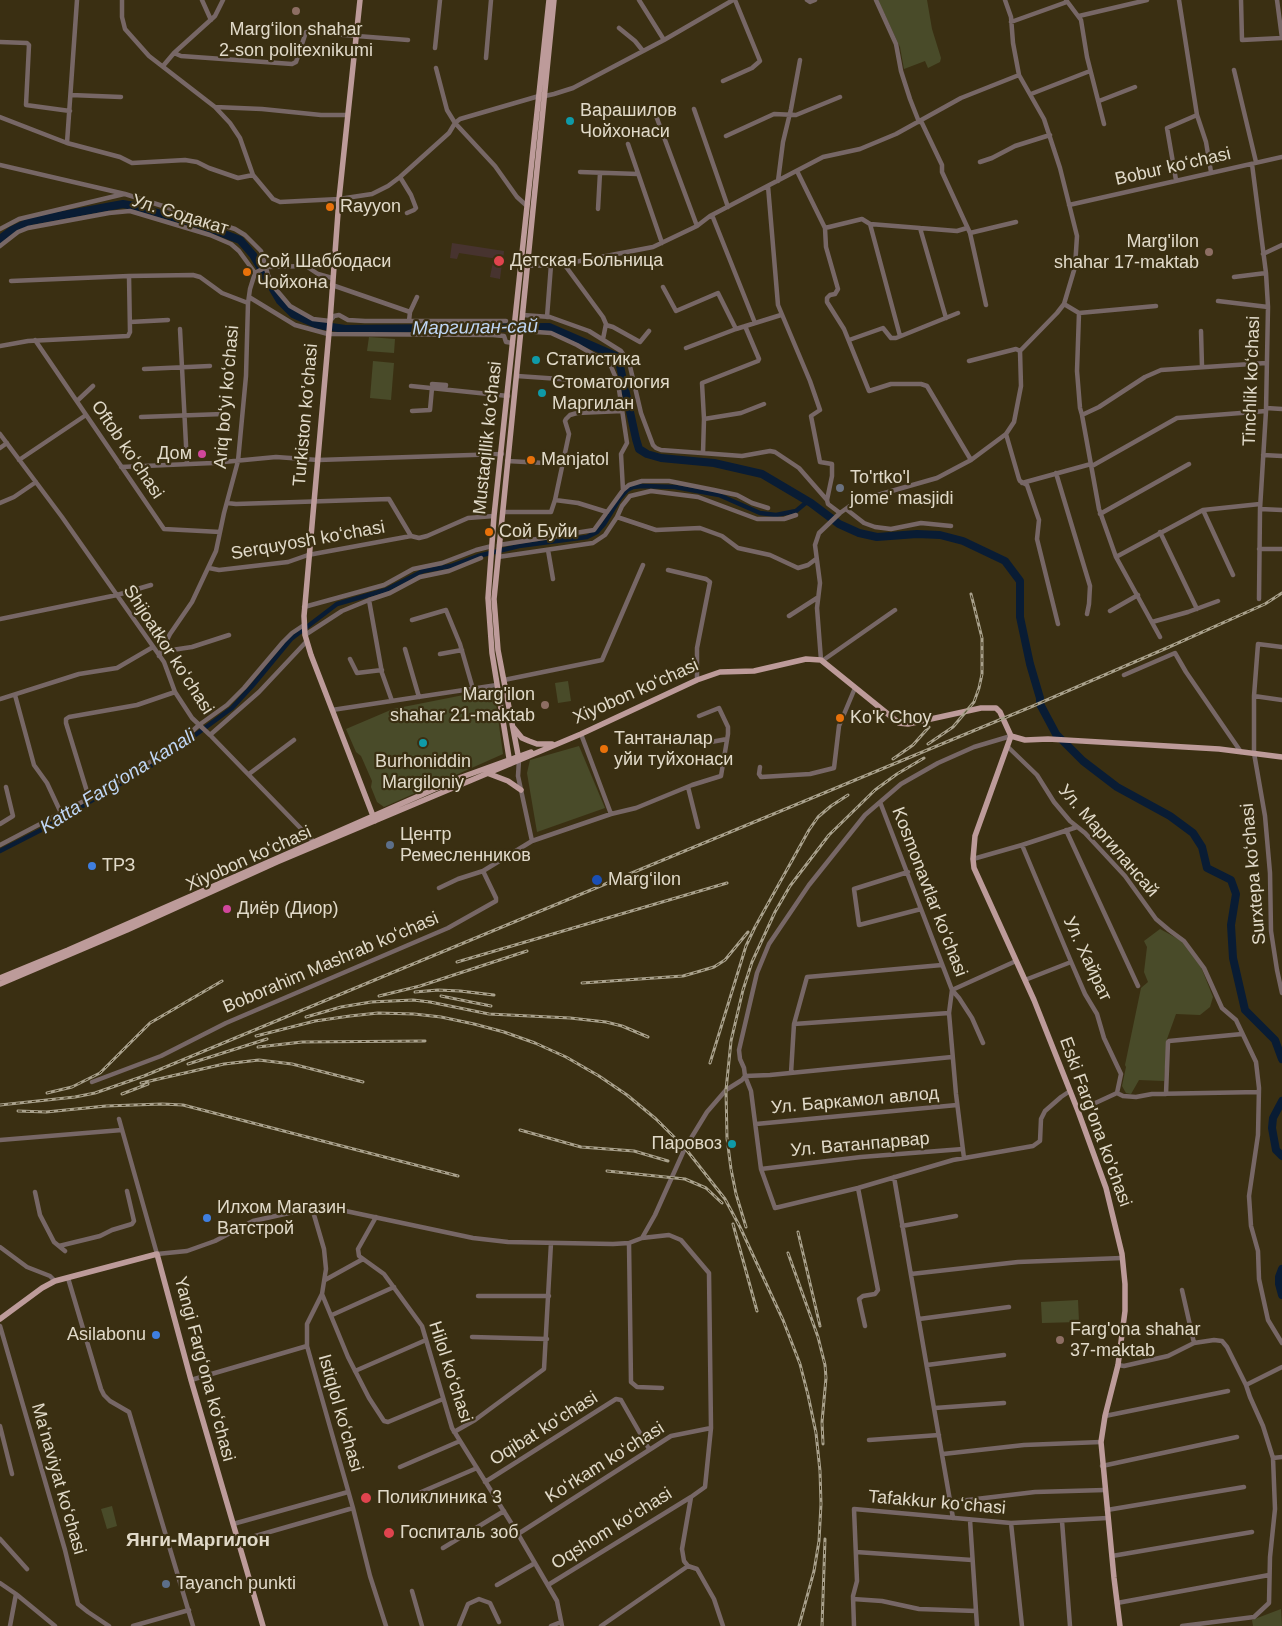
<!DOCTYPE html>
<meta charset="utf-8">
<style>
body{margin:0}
canvas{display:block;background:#3a2f12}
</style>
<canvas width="1282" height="1626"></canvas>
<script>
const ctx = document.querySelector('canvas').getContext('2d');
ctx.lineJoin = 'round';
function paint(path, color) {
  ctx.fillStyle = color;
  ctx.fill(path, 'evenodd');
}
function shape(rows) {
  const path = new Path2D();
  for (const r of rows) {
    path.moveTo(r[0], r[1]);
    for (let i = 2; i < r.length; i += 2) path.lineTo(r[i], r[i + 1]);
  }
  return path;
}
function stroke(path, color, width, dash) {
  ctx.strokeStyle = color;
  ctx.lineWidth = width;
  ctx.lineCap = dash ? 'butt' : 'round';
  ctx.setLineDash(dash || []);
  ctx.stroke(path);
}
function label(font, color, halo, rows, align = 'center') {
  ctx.font = font + ' Arial,sans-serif';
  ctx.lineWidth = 4.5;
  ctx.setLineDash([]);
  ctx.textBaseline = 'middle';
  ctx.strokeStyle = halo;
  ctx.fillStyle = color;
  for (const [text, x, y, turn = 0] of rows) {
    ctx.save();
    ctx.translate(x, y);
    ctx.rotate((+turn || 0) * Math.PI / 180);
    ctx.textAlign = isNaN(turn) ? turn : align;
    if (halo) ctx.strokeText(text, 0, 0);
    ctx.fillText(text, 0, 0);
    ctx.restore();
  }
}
const medical = shape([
 [452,243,504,251,503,260,501,260,500,262,502,263,500,279,490,277,493,262,497,262,498,259,459,253,457,259,450,258]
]);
const green = shape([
 [878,0,927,0,932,29,941,58,940,62,928,68,925,61,904,69,900,47],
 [369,337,395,339,394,353,367,351],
 [373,361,394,363,391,400,370,398],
 [568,681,571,701,558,703,555,683],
 [494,689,503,754,384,807,377,802,371,787,372,781,361,756,356,752,346,729,393,709],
 [579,746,605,808,537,832,527,773,530,760],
 [1160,929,1182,941,1201,967,1213,997,1210,1007,1200,1015,1176,1014,1167,1039,1164,1081,1139,1080,1131,1094,1126,1093,1122,1086,1126,1067,1125,1065,1141,988,1148,982,1144,972,1147,947,1144,941],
 [1078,1300,1079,1322,1042,1323,1041,1302],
 [112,1506,117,1526,107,1529,101,1509],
 [1281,1609,1282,1626,1253,1626,1252,1620]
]);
const canal = shape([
 [0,851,45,828,164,758,232,708,253,685,291,639,337,604,386,590,423,571,451,566,478,556,519,546,587,537,597,532,604,524,620,498,627,490,633,487,642,486,675,487,719,495,760,513,776,515,796,511,808,501]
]);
const river = shape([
 [0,239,12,230,31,221,112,206,123,204,134,206,206,227,240,240,253,255,280,301,293,314,318,325,345,329,549,327,618,357,636,439,639,449,647,454,661,458,714,463,762,474,811,503,839,524,859,533,877,537,917,534,940,535,963,541,1005,561,1020,581,1020,617,1030,664,1040,698,1040,704,1056,734,1083,761,1117,787,1170,816,1193,833,1202,847,1207,868,1231,880,1236,894,1231,925,1233,958,1245,1010,1275,1040,1282,1059],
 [1282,1101,1273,1118,1272,1128,1276,1150,1282,1156],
 [1282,1269,1279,1277,1279,1284,1282,1295]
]);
const minor = shape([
 [122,0,122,17,125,29,149,56,215,107,230,123,240,138,253,175,273,199,280,202,339,199,372,194,388,186,400,177,449,133,455,123,460,119,539,96],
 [202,0,211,20],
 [639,0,664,40],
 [807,0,810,2,815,0],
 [876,0,896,44,901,71,910,99,919,122],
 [1066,0,1081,20,1087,57,1104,124],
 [1179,0,1197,115,1206,142,1211,172],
 [1241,0,1242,40,1282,38],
 [1277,0,1282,38],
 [1079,16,1147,0],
 [1011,22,1067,2],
 [619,28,635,41,643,51],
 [0,42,27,43,29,45,26,105,70,111],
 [435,48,440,0],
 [174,53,181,56,292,64,296,62,306,32,408,40],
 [486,58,491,0],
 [163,66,174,53,215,16,223,0],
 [436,68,447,110,455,123,495,166,517,197,527,206],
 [1234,70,1256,162],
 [723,81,752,68,760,61,735,0],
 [1031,94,1090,71],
 [71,95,121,97],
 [545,96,554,94,573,88,664,40,733,0],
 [1099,101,1135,87],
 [215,107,262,109,321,115,348,115],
 [694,109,728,207],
 [655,113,697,226],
 [0,117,67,143,120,157,132,163,185,160,197,162,209,168,238,178,253,175],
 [921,121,942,165,942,172,970,233,986,305],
 [726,136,774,114,796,115,840,97],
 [67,143,77,0],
 [628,144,662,243],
 [980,162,992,158,1015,146,1050,135],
 [1252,164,1266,273,1268,307,1266,411,1260,509,1259,599],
 [0,165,125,194,235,229,245,235,261,251,268,275,274,287,290,306,313,319,330,321,334,316,339,315,348,320,365,321,506,321],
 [797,171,825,228,826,247,838,289,835,294,830,295,827,298,827,302,844,329,869,391,891,384,921,384,927,386,971,460],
 [580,172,638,174],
 [400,177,411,195,416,208,414,210,407,213],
 [1176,180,1167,128,1197,115],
 [778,181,783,142,791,109,800,60],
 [768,186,778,305,810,381,820,410,811,416,820,462,832,464,832,476,827,500],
 [1069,205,1282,157],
 [598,209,600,173],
 [712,215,755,323],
 [870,224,900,336],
 [825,228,862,219,870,224,957,231,967,228],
 [920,228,946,318],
 [0,229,19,219,124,194],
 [970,233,1016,222],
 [0,246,18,232,28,228,109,213,130,211,210,235,231,244,239,251,255,273],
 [1263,254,1282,245],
 [564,264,603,317,606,324,603,339],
 [521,266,559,265,653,247,697,226,710,216,823,157,860,149,896,134,961,98,1019,75],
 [1234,277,1266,273],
 [11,281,129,276],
 [332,285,410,312,409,321],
 [663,287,676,311,718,293,736,329],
 [249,297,295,325,328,334,493,335,504,336,506,342,513,343],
 [1218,301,1268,307],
 [1064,304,1079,313,1077,371,1080,408,1082,415],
 [410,312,417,297],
 [1079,313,1156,306],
 [523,315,550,317,589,331,621,351,629,362,641,413,653,445,656,448,661,450,742,456,770,451,775,452,799,468,827,500,828,504,840,513],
 [547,317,551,265],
 [130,322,168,320],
 [606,325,613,327,640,342,649,331],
 [180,329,187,464],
 [522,331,551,333,577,345,610,364,618,383,627,443,621,454,623,490],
 [1201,331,1202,367],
 [35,340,164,529,220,532],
 [849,340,883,328,891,338,896,338,958,313],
 [0,346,28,341,128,336,130,332,129,276,193,275,200,277,222,293,248,303],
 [686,348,736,329,781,315],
 [969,361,1016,349,1020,351],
 [144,369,210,366],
 [517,376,618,383],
 [432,384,446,385,445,389],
 [411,386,508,396],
 [77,401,93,386],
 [1266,408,1282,409],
 [412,411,430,410,432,388],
 [141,417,223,414],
 [704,419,741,413,764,404],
 [0,434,62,517,164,662,175,692,192,718,210,735,313,841],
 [1006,434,1019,479,1020,481,1027,485,1039,520,1037,539,1058,624],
 [0,448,7,443],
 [703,453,704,419,702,383,758,361,759,359,745,326],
 [1263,455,1282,456],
 [19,460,86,415],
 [507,461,563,464],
 [1092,466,1177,418,1266,411],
 [121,467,213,463,276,457,318,460,502,454],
 [1056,473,1090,586,1089,604,1087,614],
 [1022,483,1091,464],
 [555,500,578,503,607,512],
 [0,503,14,497,36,482],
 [227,503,236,504,389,499,411,536,419,538,427,536,468,518,494,516],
 [846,509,864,523,875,527,891,529,921,523,951,526],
 [1260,509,1282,510],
 [1203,510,1233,575],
 [502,512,551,512,555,500,569,434,565,421,566,419,570,415,577,413,622,411],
 [1100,514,1189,464],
 [617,517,622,506,630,496,651,491,698,497,757,519,784,519,796,515],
 [1160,532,1197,609],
 [499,545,594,530,623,490,629,485,642,481,669,481,714,490,737,495,752,503,768,508],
 [1259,549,1282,549],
 [548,550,553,579],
 [498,557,593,543,605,535,617,517,656,530,700,528,722,536,738,548,770,555,798,568,808,565,816,559],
 [1116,557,1203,510,1260,504],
 [209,568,219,570,288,562,308,555,411,536],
 [668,570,706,579,710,582,697,648,697,680],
 [369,600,390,593,420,577,449,571,481,558],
 [304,607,384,585,413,569,442,563,476,550,492,546],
 [1110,611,1138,595],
 [789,616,817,598],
 [0,619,117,595,151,585],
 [412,620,446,610,460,644,473,689],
 [1152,622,1188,612,1218,601],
 [305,635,342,611,369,600,382,673,392,701],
 [1160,637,1116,557,1099,509,1082,415,1099,407,1145,377,1161,370,1266,363],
 [166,643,172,650,192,647,229,635],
 [1282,647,1258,644,1254,696,1254,753,1265,816,1270,873,1271,931,1277,970,1282,993],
 [405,649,419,697],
 [440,654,462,650],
 [159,656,170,634,192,602,216,551,224,513,238,461,246,376,248,303,250,289,255,273,266,267,306,266,318,274,332,278],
 [350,659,357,673,382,670],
 [821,660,817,608,820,583,815,545,819,533,840,513,854,503,867,498,937,478,971,460,1006,434,1014,422,1021,386,1020,351,1057,313,1064,304,1075,267,1077,236,1060,168,1044,119,1019,75,1013,43,1011,17,1005,0],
 [822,661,895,610],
 [1124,675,1175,653,1186,672,1241,752],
 [504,680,602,660,643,565],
 [15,695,34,765,47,783,61,813],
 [1254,696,1282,700],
 [0,699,79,674,117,668,153,647],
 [332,710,497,685],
 [581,734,611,814],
 [210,735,259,692,306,642],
 [711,742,727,739],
 [1008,747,1037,775,1054,802,1070,821,1085,833,1125,876,1156,919,1169,930,1184,941,1204,968,1222,1008,1236,1020,1256,1062,1259,1088,1258,1135,1249,1196,1251,1226,1258,1251,1259,1279,1268,1320,1282,1343],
 [519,760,518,776,532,841,611,814,636,808,692,785,721,776,728,734,728,727,719,708,699,716],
 [760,767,759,774,761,777,810,774,834,768,839,726,855,688],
 [249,774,294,740],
 [688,787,698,827],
 [89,798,66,723,66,719,69,717,137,705,175,692],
 [880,802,952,990,959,998,972,1018,983,1043],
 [0,824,13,816,6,787],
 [1066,830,1138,986],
 [0,845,101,792,147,764,187,736,199,725,227,705,244,688,283,642,292,633,304,625],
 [1022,845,1077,827],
 [973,859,1022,845,1072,964,1085,994,1097,1014,1104,1038,1121,1074,1117,1093,1078,1111],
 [908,872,854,889,859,925,921,909],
 [439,888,458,879,483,871],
 [1025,980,1071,962],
 [794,1024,949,1013],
 [952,1057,770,1075,745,1076,751,1091,761,1169,775,1208,858,1188,953,1160,1033,1146,1040,1141,1041,1119,1045,1111,1061,1097,1070,1091],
 [791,1073,794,1024,807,977,942,965],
 [92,1082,161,1056,226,1023,448,928,496,901,496,898,483,871,532,841],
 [1117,1093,1123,1096,1136,1097,1152,1094,1259,1092],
 [1166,1094,1168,1042,1169,1041,1242,1034],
 [119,1119,157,1254,187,1251,215,1241,253,1221,312,1208,341,1210,473,1238,508,1242,613,1244,629,1243,642,1238,655,1215,685,1148,707,1112,726,1090,742,1080,745,1076,744,1068,740,1059,739,1050,757,973,769,944,809,885,865,815,901,784,938,763,974,747,1011,736],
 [756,1124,957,1105],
 [0,1140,122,1130],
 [964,1158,956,1094,949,1013,952,990,1016,961],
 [761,1169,861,1157,963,1149],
 [894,1177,953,1518],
 [858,1188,878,1290,875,1294,863,1296,859,1299,865,1326],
 [35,1192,40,1215,54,1242,65,1251],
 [312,1208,324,1249,326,1269,322,1294,307,1324,307,1346,353,1508,370,1576,386,1626],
 [376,1217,358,1249,359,1256,384,1274,422,1326,452,1428,518,1534,557,1601,562,1626],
 [902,1226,956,1216],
 [629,1243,631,1382,637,1387,662,1388],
 [59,1246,100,1236,112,1230,132,1224,134,1221,127,1191],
 [0,1247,27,1267,50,1276,55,1281],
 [911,1274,1018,1262,1122,1258],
 [68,1278,101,1389,104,1395,110,1401,129,1412,193,1626],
 [325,1280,363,1259],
 [322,1294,348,1357,369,1398,384,1421,388,1422,443,1399],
 [478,1296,549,1296],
 [332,1315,394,1287],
 [919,1319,1009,1307],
 [0,1326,65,1550,78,1604,88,1612,109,1626],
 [472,1337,547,1339],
 [1194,1343,1214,1340,1222,1341,1227,1347,1246,1385,1282,1367],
 [927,1365,1004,1355],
 [1118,1365,1124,1366,1168,1356,1194,1343,1182,1290],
 [355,1371,426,1340],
 [191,1380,307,1346],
 [935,1408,1004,1403],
 [1105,1416,1228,1391],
 [0,1426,12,1474],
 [454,1432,475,1420,544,1369,551,1243],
 [869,1440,939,1435],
 [943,1454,1024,1445,1101,1442],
 [1273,1458,1282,1457],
 [1102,1466,1237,1437],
 [400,1467,460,1441],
 [485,1482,616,1399,621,1400,649,1449],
 [412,1496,477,1468],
 [691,1497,682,1549,684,1561,688,1566,697,1569,714,1599,723,1626],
 [951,1502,1035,1492,1105,1490],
 [1107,1510,1244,1487],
 [970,1520,977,1626],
 [1062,1521,1070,1626],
 [1011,1523,1022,1626],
 [233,1524,348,1492],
 [518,1534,671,1436,711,1428],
 [0,1539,27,1569],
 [238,1541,353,1508],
 [443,1548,504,1511],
 [856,1552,972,1560],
 [1112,1556,1252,1532],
 [0,1583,16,1594,55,1626],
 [497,1585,535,1563],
 [548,1585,691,1497,705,1487,711,1428,709,1273,681,1240,669,1235,642,1238],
 [412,1591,422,1626],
 [853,1599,882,1601,919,1609,976,1611],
 [1117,1603,1269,1575],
 [10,1626,16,1594],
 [133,1626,189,1610],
 [459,1626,468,1604,479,1599,490,1603,499,1622],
 [551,1626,561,1622],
 [601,1626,688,1566],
 [854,1626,853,1596,857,1581,854,1509,1011,1523,1108,1518],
 [1182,1626,1254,1617,1269,1603,1270,1557,1275,1509,1273,1458,1263,1426,1250,1397,1246,1385]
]);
const major = shape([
 [360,0,339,199,330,321,304,616,305,635,311,655,375,821],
 [513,727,522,738,529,741,537,744,552,744],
 [1011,736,975,836,973,859,974,868,1034,1000,1078,1111,1106,1188,1122,1254,1125,1284,1125,1311,1118,1365,1105,1416,1101,1442,1114,1578,1120,1626],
 [1011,736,1025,740,1048,739,1219,749,1282,757],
 [519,760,498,650,494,599,554,0],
 [510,764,492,653,488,598,494,516,549,0],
 [487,773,508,781,521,790],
 [0,978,68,950,462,777,531,752],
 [0,984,127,930,277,862,581,734,697,680,720,672,754,671,806,659,821,660,899,723,908,724,981,708,996,708,1000,712,1011,736],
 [0,1319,42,1288,55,1281,157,1254,191,1380,263,1626]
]);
const rail = shape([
 [928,744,953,727,974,702,979,688,982,674,982,638,971,594],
 [893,759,913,745,929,727],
 [457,962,727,883],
 [582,983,683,976,697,972,714,967,725,960,748,932],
 [415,992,438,990,460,991,494,995],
 [379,996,420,986,527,951],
 [441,996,491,1006],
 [306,1017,341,1007,371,1002,413,1000,430,1002,489,1014,570,1018,606,1022,622,1026,648,1037],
 [256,1036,315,1021,350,1016,378,1013,414,1014,441,1017,474,1024,504,1032,535,1043,566,1057,599,1076,627,1095,656,1119,685,1148,725,1199,740,1227,783,1320,800,1364,808,1395,816,1433,820,1471,821,1504,819,1541,814,1571,799,1626],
 [258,1047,302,1042,425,1041],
 [710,1063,746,946,755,927,809,830,818,817,831,806,848,795],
 [188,1064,267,1039],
 [141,1083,224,1064,259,1060,292,1064,363,1082],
 [47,1093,72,1087,100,1073,150,1023,222,981],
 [122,1094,148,1084],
 [0,1105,75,1097,95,1093,144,1076,1033,706,1169,647,1265,604,1282,593],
 [18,1111,46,1112,106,1106,162,1104,183,1105,458,1176],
 [520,1130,581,1147,634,1151,668,1161],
 [607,1171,685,1179,706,1188,722,1203],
 [733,1224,757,1311],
 [746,1227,736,1194,731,1169,727,1138,726,1090,731,1041,743,990,752,962,775,912,790,886,829,835,875,790,897,774,924,758],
 [798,1232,820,1326],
 [788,1253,818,1337,825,1365,826,1378,822,1422,823,1444],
 [822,1626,825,1539]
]);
const markers = [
 [296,11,5,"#8d6e63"],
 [570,121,5,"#0f9aa8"],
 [330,207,5,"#e8710a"],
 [1209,252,5,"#8d6e63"],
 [499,261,6,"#e0444e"],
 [247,272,5,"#e8710a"],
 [536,360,5,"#0f9aa8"],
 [542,393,5,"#0f9aa8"],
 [202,454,5,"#d1479c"],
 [531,460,5,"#e8710a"],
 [840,488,5,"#6b7280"],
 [489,532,5,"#e8710a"],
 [545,705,5,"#8d6e63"],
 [840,718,5,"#e8710a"],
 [423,743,5,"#0f9aa8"],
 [604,749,5,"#e8710a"],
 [390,845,5,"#5c6f8a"],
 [92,866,5,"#3f7fe0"],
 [597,880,6,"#1a4fb4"],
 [227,909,5,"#d1479c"],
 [732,1144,5,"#0f9aa8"],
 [207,1218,5,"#3f7fe0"],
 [156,1335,5,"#3f7fe0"],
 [1060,1340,5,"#8d6e63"],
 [366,1498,6,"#e0444e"],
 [389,1533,6,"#e0444e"],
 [166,1584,5,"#5c6f8a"]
];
const poiNames = [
 ["Margʻilon shahar",296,30,"center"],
 ["2-son politexnikumi",296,51,"center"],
 ["Варашилов",580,111],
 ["Чойхонаси",580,132],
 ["Rayyon",340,207],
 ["Marg'ilon",1199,242,"right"],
 ["shahar 17-maktab",1199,263,"right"],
 ["Детская Больница",510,261],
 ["Сой Шаббодаси",257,262],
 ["Чойхона",257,283],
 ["Статистика",546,360],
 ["Стоматология",552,383],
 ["Маргилан",552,404],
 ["Дом",192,454,"right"],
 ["Manjatol",541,460],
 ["To'rtko'l",850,478],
 ["jome' masjidi",850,499],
 ["Сой Буйи",499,532],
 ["Marg'ilon",535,695,"right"],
 ["shahar 21-maktab",535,716,"right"],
 ["Ko'k Choy",850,718],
 ["Тантаналар",614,739],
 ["уйи туйхонаси",614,760],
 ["Burhoniddin",423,762,"center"],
 ["Margiloniy",423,783,"center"],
 ["Центр",400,835],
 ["Ремесленников",400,856],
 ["ТРЗ",102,866],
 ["Margʻilon",608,880],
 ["Диёр (Диор)",237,909],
 ["Паровоз",722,1144,"right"],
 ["Илхом Магазин",217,1208],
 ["Ватстрой",217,1229],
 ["Farg'ona shahar",1070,1330],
 ["37-maktab",1070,1351],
 ["Asilabonu",146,1335,"right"],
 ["Поликлиника 3",377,1498],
 ["Госпиталь зоб",400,1533],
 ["Tayanch punkti",176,1584]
];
const streetNames = [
 ["Bobur koʻchasi",1173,167,-13],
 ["Ул. Содакат",180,215,17],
 ["Tinchlik koʻchasi",1252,381,-88],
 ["Ariq boʻyi koʻchasi",227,397,-85],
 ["Turkiston ko’chasi",306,415,-85],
 ["Mustaqillik koʻchasi",488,438,-84],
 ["Oftob koʻchasi",127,450,56],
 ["Serquyosh koʻchasi",308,541,-10],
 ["Shijoatkor koʻchasi",168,650,57],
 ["Xiyobon koʻchasi",636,692,-24],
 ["Ул. Маргилансай",1108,841,49],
 ["Xiyobon koʻchasi",249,859,-24],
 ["Surxtepa koʻchasi",1254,874,-95],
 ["Kosmonavtlar koʻchasi",929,892,69],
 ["Ул. Хайрат",1087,959,65],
 ["Boborahim Mashrab koʻchasi",331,963,-23],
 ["Ул. Баркамол авлод",855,1101,-5],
 ["Eski Farg'ona ko'chasi",1095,1122,70],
 ["Ул. Ватанпарвар",860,1145,-5],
 ["Yangi Fargʻona koʻchasi",204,1369,75],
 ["Hilol koʻchasi",450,1372,72],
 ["Istiqlol koʻchasi",340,1413,74],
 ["Oqibat koʻchasi",544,1429,-32],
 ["Koʻrkam koʻchasi",605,1463,-32],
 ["Maʻnaviyat koʻchasi",58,1479,74],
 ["Tafakkur koʻchasi",937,1503,5],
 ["Oqshom koʻchasi",612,1529,-32]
];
const waterNames = [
 ["Маргилан-сай",475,328,-1],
 ["Katta Farg'ona kanali",118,782,-32]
];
const neighbourhoodNames = [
 ["Янги-Маргилон",198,1541]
];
paint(medical, '#47332f');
paint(green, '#494b29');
stroke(canal, '#091c34', 4.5);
stroke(river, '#091c34', 8);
stroke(minor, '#776766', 4.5);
stroke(major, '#bd9b9a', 5.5);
stroke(rail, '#a9a18c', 3);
stroke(rail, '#3a2f12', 1, [4]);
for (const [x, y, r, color] of markers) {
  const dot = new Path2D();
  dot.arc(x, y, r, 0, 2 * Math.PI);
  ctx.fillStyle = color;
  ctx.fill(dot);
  stroke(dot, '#3a2f12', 2);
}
label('18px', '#e1dac9', '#3a2f12', poiNames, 'left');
label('18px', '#e1dac9', '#3a2f12', streetNames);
label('italic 19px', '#bfd6f5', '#3a2f12', waterNames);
label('bold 19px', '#e1dac9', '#3a2f12', neighbourhoodNames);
</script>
